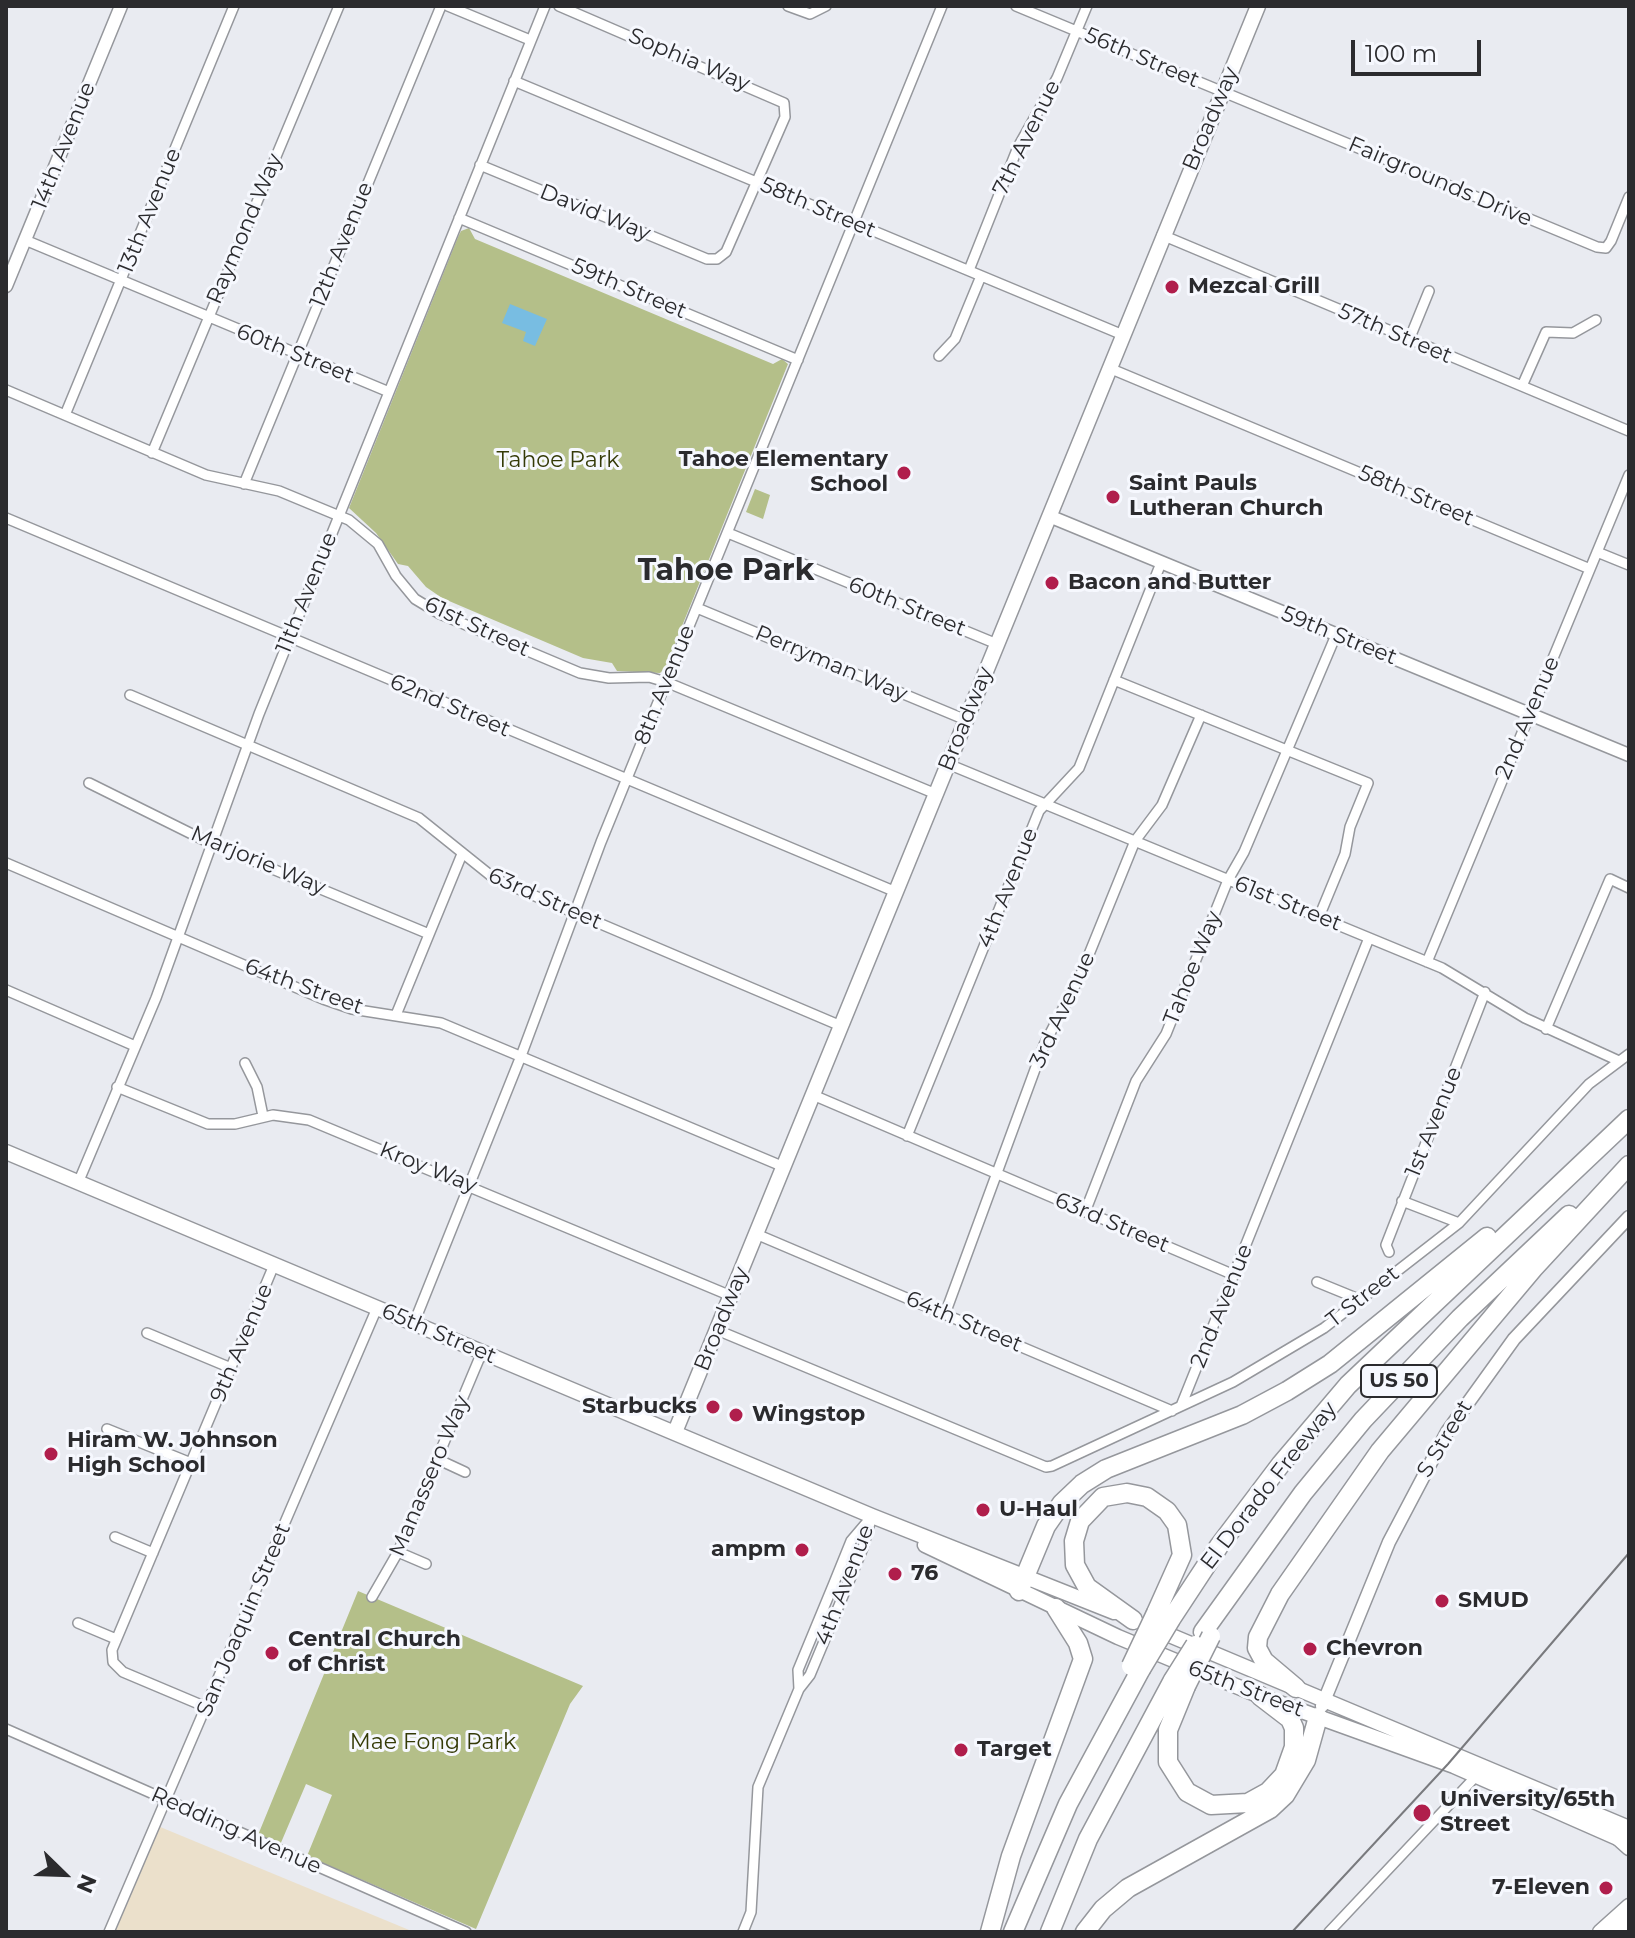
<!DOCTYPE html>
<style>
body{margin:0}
#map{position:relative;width:1635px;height:1938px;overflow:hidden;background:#e9ebf1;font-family:Montserrat,sans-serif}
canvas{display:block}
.frame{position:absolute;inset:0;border:8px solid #2b2b2e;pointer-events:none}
.north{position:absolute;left:24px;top:1834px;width:80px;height:80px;-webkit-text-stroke:6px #f6f8fe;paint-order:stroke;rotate:113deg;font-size:22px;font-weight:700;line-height:32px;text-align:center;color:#2b2b2e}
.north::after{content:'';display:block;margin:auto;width:28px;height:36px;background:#2b2b2e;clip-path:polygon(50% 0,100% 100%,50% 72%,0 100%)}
.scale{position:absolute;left:1351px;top:40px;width:130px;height:36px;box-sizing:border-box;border:4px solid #2b2b2e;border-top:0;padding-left:10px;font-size:24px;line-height:28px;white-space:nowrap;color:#2b2b2e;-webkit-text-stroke:6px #f6f8fe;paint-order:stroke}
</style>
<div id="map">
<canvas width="1635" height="1938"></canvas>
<div class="frame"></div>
<div class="north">N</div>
<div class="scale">100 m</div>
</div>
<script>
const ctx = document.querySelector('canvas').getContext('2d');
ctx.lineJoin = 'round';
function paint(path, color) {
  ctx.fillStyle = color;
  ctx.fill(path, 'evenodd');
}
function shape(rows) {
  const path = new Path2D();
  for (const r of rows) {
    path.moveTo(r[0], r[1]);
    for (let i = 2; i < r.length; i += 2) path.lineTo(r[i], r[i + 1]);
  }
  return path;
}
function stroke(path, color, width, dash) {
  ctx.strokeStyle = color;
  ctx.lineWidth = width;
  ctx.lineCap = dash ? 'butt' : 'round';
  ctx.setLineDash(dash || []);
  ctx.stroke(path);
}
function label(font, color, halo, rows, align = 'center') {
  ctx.font = font + ' Montserrat,sans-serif';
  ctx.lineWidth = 6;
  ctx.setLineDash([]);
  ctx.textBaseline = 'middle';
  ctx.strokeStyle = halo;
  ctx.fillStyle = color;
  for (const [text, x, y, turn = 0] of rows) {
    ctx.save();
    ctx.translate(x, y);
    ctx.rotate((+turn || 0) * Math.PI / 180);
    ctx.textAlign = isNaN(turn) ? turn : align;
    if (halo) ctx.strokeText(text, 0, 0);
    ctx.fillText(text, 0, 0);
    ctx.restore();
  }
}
const industrial = shape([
 [153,1824,414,1932,107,1932]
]);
const green = shape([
 [469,228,475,239,773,364,782,359,788,364,665,668,660,673,617,671,612,663,583,658,442,598,426,587,408,566,398,564,376,533,349,508,458,237,461,231],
 [755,489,770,495,763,519,746,512],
 [358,1591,583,1686,570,1704,476,1929,307,1856,332,1795,306,1784,280,1845,258,1835]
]);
const water = shape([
 [510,304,547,319,535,346,523,341,526,332,502,323]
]);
const minor = shape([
 [448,6,530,40],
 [788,6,810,14,826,6],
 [1016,6,1597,247,1606,248,1611,241,1629,197],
 [514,81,1123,335],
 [480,165,707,259,717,259,726,252,785,117,784,103,559,6],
 [459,218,798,360],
 [1162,235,1629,431],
 [25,240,389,392],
 [969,270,1018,147,1057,78,1087,6],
 [1409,340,1429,291],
 [939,356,955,339,981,276],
 [1109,368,1590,569],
 [1522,386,1546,332,1573,333,1596,320],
 [6,390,206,475,279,491,349,520,378,544,396,576,415,599,440,614,580,673,609,678,649,677,666,682,936,794],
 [65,415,234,6],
 [152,453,339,6],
 [244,484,441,6],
 [6,518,896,892],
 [728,533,997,644],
 [1597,552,1629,565],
 [697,608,966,720],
 [1114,680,1368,783,1350,827,1345,854,1319,917],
 [130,695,419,818,495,879,841,1026],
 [948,764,1442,968,1525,1018,1619,1061],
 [89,783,210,843,429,934],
 [6,863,323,999,352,1009,441,1023,784,1167],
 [1427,962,1629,475],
 [6,990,135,1046],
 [396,1015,462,854],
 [1546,1029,1610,879,1629,888],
 [245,1063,257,1087,263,1116],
 [117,1087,208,1124,235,1124,273,1115,309,1120,731,1296],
 [813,1095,1234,1275],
 [907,1136,1039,811,1079,768,1161,563],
 [78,1183,156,998,259,714,545,6],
 [1402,1201,1459,1223],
 [1085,1212,1136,1081,1166,1034,1228,880,1244,852,1336,635],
 [756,1234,1172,1411],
 [1389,1252,1386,1245,1485,992],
 [1317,1282,1361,1300],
 [945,1314,1044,1045,1081,974,1135,841,1162,805,1201,715],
 [414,1323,521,1056,601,842,942,6],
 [717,1330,1046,1467,1052,1466,1233,1382,1324,1328,1459,1223,1589,1084,1629,1054],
 [147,1333,231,1368],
 [1181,1406,1369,938],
 [107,1429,191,1463],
 [437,1459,465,1472],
 [115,1537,153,1553],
 [398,1552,426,1564],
 [372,1597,398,1552,482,1352],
 [78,1623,116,1639],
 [799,1689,798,1670,834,1583,851,1541,868,1521],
 [206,1707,123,1672,113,1662,112,1650,274,1265],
 [6,1729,466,1932],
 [109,1932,377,1308],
 [743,1932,751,1912,758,1787,799,1689,810,1675,863,1548,872,1516],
 [1329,1932,1480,1772]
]);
const tertiary = shape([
 [6,286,121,6],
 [1049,516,1629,755],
 [1322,1706,1389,1542,1447,1432,1514,1339,1629,1217]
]);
const secondary = shape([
 [6,1152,872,1516,1114,1612],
 [675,1432,1258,6],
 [925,1545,1118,1637,1260,1696,1454,1766,1629,1843],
 [1155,1629,1629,1828]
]);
const primary = shape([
 [1619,1839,1629,1848],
 [1600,1932,1629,1906],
 [1618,1932,1629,1923]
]);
const motorway = shape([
 [1019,1591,1046,1526,1062,1503,1082,1484,1106,1469,1242,1415,1287,1391,1330,1364,1487,1237],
 [1171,1619,1219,1546,1281,1464,1348,1385,1629,1119],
 [1133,1620,1087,1587,1075,1565,1074,1541,1080,1521,1103,1497,1127,1493,1147,1497,1167,1511,1177,1525,1182,1555,1156,1613],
 [1203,1632,1303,1493,1363,1420,1460,1318,1569,1215],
 [1186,1686,1168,1730,1168,1762,1187,1792,1211,1805,1248,1803,1268,1792,1284,1775,1294,1747,1294,1728,1290,1719,1260,1696],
 [1296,1688,1264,1661,1257,1648,1258,1637,1280,1594,1380,1451,1533,1269,1629,1165],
 [990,1932,1011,1856,1083,1659,1078,1643,1056,1608],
 [1013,1932,1068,1804,1141,1669],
 [1050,1932,1088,1839,1173,1680],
 [1085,1932,1103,1909,1128,1888,1270,1809,1285,1795,1306,1760,1318,1717]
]);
const tram = shape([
 [1292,1932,1448,1764,1629,1553]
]);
const motorwayBridge = shape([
 [1131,1666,1156,1613],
 [1141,1669,1171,1619],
 [1173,1680,1195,1645],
 [1186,1686,1211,1636]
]);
const markers = [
 [1172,287,8,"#b01e4c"],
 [904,473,8,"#b01e4c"],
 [1113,497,8,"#b01e4c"],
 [1052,583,8,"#b01e4c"],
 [713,1407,8,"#b01e4c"],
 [736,1415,8,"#b01e4c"],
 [51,1454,8,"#b01e4c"],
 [983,1510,8,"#b01e4c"],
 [802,1550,8,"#b01e4c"],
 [895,1574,8,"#b01e4c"],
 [1442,1601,8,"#b01e4c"],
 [1310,1649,8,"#b01e4c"],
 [272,1653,8,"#b01e4c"],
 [961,1750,8,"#b01e4c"],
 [1422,1813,10,"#b01e4c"],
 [1606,1888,8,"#b01e4c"]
];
const shields = [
 [1399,1381,76]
];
const shieldNames = [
 ["US 50",1399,1381]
];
const streetNames = [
 ["56th Street",1142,58,23],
 ["Sophia Way",689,60,23],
 ["Broadway",1211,119,-67],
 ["7th Avenue",1027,138,-64],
 ["14th Avenue",64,146,-68],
 ["Fairgrounds Drive",1440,182,23],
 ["58th Street",818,208,23],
 ["13th Avenue",150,211,-68],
 ["David Way",595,213,22],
 ["Raymond Way",245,229,-67],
 ["12th Avenue",342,245,-68],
 ["59th Street",629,289,23],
 ["57th Street",1395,334,23],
 ["60th Street",295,354,22],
 ["58th Street",1416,496,23],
 ["11th Avenue",307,593,-68],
 ["60th Street",907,607,22],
 ["61st Street",477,627,25],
 ["59th Street",1339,636,22],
 ["Perryman Way",831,664,23],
 ["8th Avenue",665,685,-68],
 ["62nd Street",450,706,23],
 ["2nd Avenue",1528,718,-67],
 ["Broadway",966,719,-68],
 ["Marjorie Way",258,861,23],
 ["4th Avenue",1008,888,-68],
 ["63rd Street",545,899,24],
 ["61st Street",1288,904,22],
 ["Tahoe Way",1193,968,-68],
 ["64th Street",304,987,20],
 ["3rd Avenue",1063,1010,-65],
 ["1st Avenue",1434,1122,-68],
 ["Kroy Way",428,1168,22],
 ["63rd Street",1112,1223,23],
 ["T Street",1363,1297,-38],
 ["2nd Avenue",1222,1306,-68],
 ["Broadway",722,1319,-68],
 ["64th Street",964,1322,23],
 ["65th Street",439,1334,23],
 ["9th Avenue",242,1343,-67],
 ["S Street",1445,1439,-59],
 ["Manassero Way",430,1476,-67],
 ["El Dorado Freeway",1269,1486,-52],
 ["4th Avenue",845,1585,-69],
 ["San Joaquin Street",244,1620,-67],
 ["65th Street",1246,1689,21],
 ["Redding Avenue",236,1831,24]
];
const poiNames = [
 ["Mezcal Grill",1188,287],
 ["Tahoe Elementary",888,460,"right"],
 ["School",888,485,"right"],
 ["Saint Pauls",1129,484],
 ["Lutheran Church",1129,509],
 ["Bacon and Butter",1068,583],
 ["Starbucks",697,1407,"right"],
 ["Wingstop",752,1415],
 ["Hiram W. Johnson",67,1441],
 ["High School",67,1466],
 ["U-Haul",999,1510],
 ["ampm",786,1550,"right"],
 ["76",911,1574],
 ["SMUD",1458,1601],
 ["Central Church",288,1640],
 ["of Christ",288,1665],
 ["Chevron",1326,1649],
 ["Target",977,1750],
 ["University/65th",1440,1800],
 ["Street",1440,1825],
 ["7-Eleven",1590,1888,"right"]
];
const parkNames = [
 ["Tahoe Park",558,461],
 ["Mae Fong Park",433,1743]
];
const districtNames = [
 ["Tahoe Park",726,571]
];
paint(industrial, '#ebe0cb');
paint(green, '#b4bf89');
paint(water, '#78bde2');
stroke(minor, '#95979c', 12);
stroke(tertiary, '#95979c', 15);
stroke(secondary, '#95979c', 17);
stroke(primary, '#95979c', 17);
stroke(motorway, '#95979c', 21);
stroke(minor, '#fff', 9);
stroke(tertiary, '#fff', 12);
stroke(secondary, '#fff', 14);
stroke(primary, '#fff', 14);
stroke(motorway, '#fff', 18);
stroke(tram, '#797a7e', 2);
stroke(motorwayBridge, '#95979c', 21, []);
stroke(motorwayBridge, '#fff', 18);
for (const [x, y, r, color] of markers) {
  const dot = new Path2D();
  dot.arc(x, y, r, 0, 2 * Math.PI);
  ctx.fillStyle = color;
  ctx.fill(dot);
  stroke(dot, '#f6f8fe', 3);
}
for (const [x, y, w] of shields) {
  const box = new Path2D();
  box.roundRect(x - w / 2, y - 16, w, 32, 6);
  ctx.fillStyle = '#f6f8fe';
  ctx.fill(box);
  stroke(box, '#2b2b2e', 2);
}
label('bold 20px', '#2b2b2e', null, shieldNames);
label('22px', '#2b2b2e', '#f6f8fe', streetNames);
label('bold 22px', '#2b2b2e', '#f6f8fe', poiNames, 'left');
label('22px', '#343a07', '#f6f8fe', parkNames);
label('bold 30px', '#2b2b2e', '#f6f8fe', districtNames);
</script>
